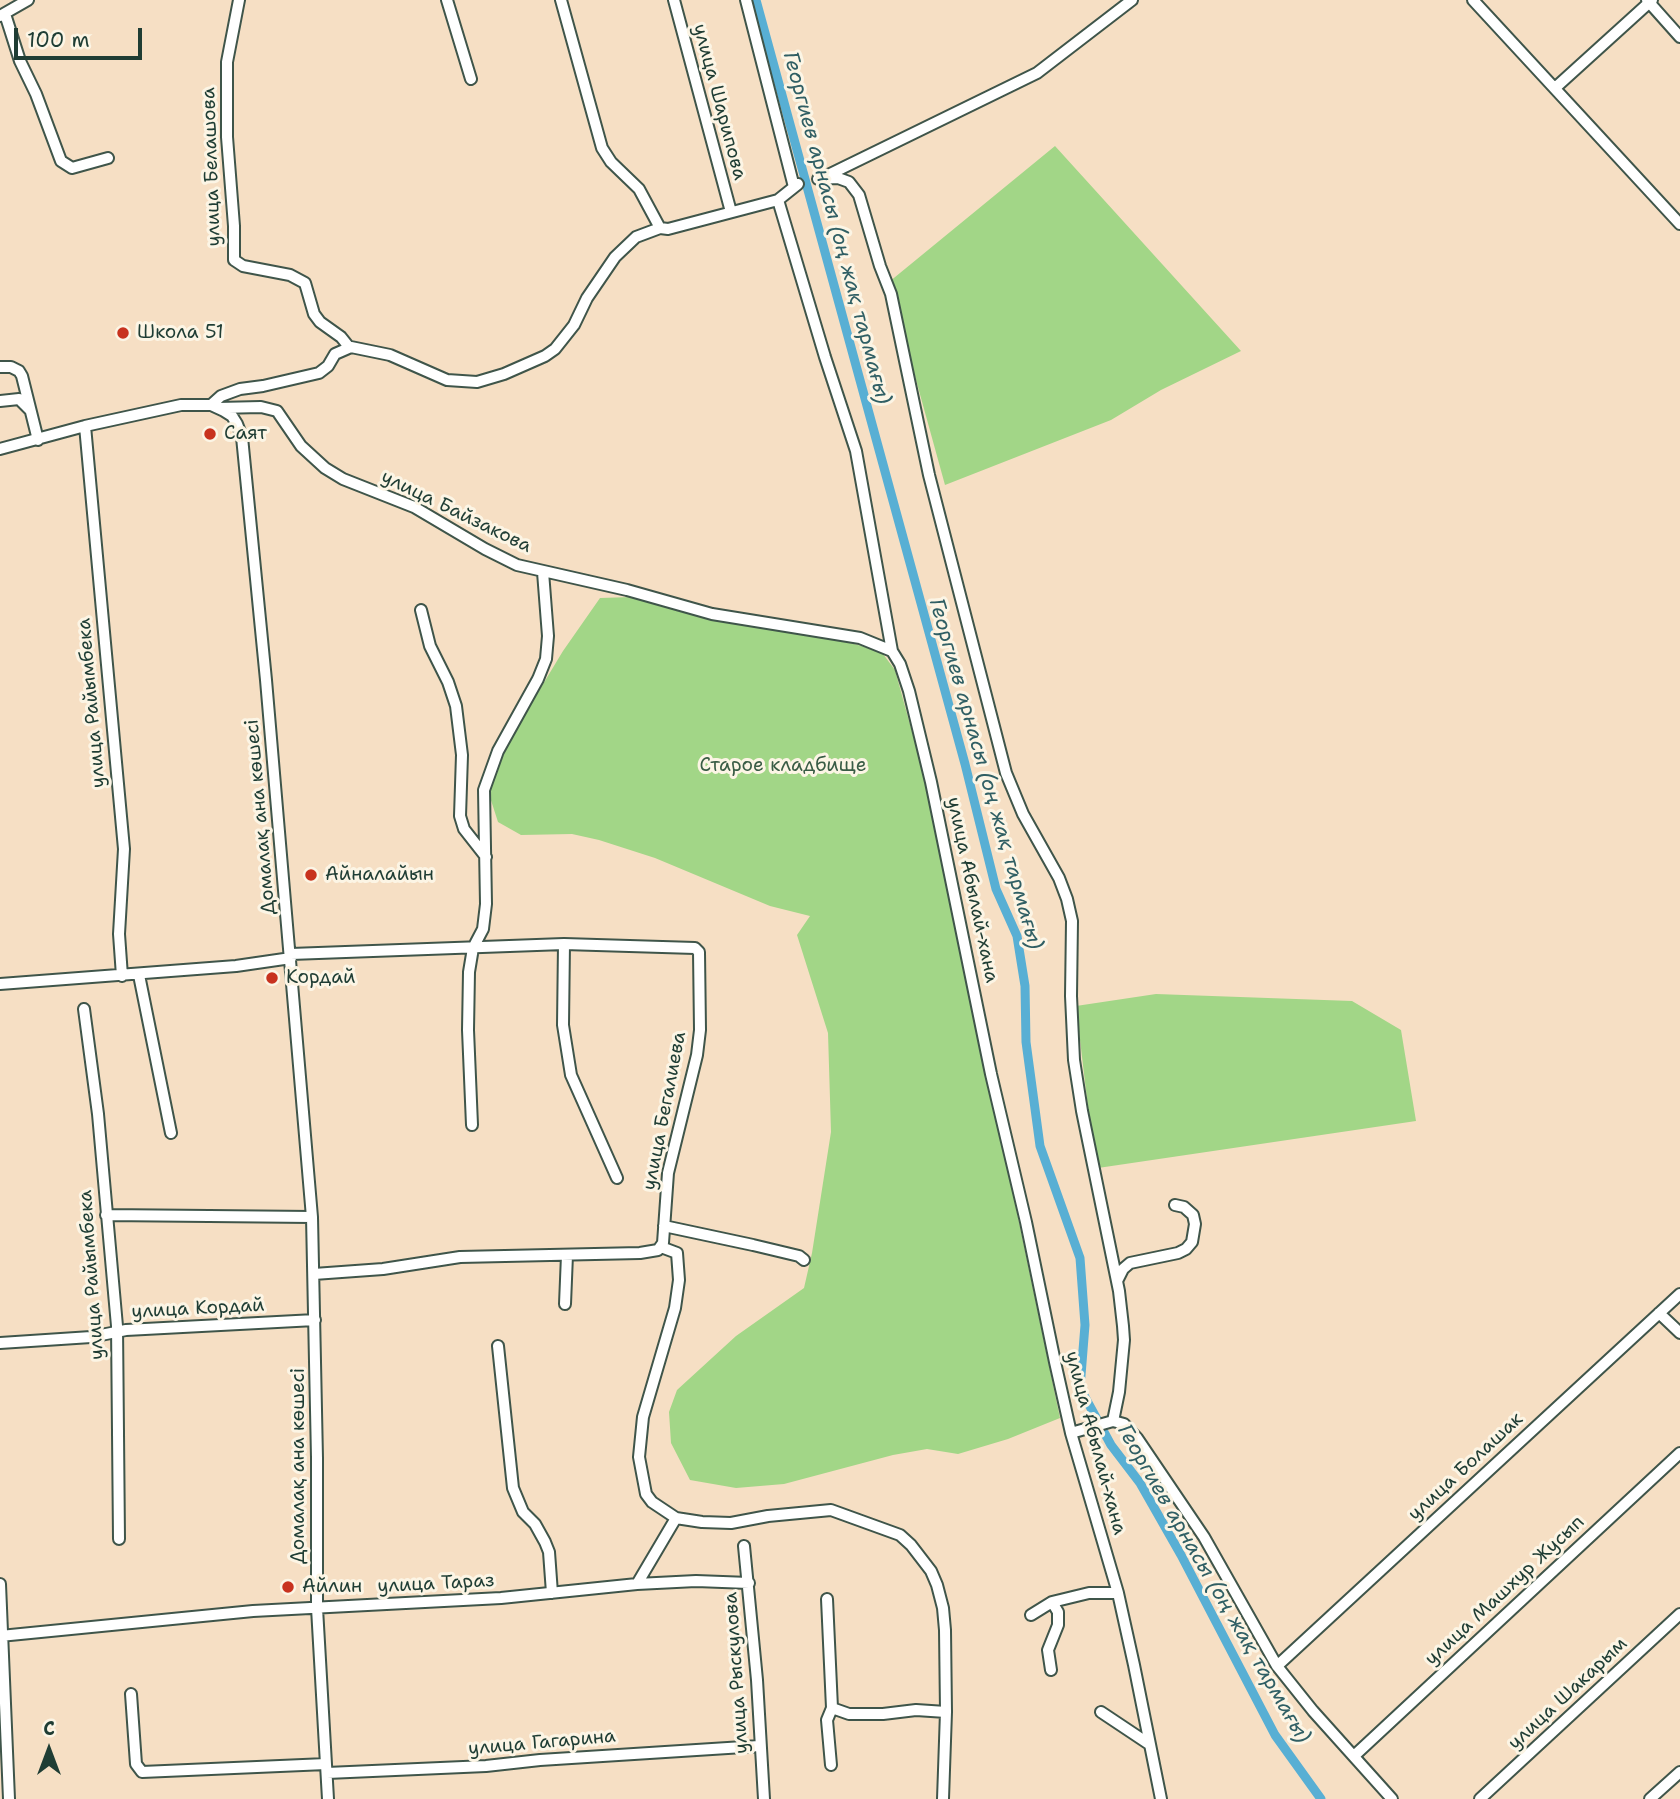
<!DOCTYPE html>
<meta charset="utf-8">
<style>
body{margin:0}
#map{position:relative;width:1680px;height:1799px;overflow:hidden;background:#f6dfc4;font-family:"Shantell Sans",sans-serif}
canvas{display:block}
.north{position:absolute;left:14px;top:1715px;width:70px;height:70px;-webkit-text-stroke:5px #fcf5e5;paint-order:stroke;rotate:0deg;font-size:19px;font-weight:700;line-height:28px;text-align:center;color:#1f3d34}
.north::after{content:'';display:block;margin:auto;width:24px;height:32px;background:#1f3d34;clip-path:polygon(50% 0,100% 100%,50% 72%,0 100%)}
.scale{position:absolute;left:14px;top:28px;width:128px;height:32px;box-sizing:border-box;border:4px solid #1f3d34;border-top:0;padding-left:9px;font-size:21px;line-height:24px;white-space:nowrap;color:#1f3d34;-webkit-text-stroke:5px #fcf5e5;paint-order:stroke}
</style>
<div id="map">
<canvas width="1680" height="1799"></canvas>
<div class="north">С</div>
<div class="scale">100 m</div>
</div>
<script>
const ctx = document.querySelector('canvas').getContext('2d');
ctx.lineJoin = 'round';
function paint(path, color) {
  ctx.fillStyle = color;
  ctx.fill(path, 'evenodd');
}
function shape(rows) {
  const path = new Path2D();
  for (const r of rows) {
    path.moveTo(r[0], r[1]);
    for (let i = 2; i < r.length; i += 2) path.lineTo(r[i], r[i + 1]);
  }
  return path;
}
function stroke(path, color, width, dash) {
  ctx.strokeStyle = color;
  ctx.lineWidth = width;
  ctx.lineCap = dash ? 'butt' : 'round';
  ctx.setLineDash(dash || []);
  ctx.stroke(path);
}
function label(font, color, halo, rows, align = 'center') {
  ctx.font = font + ' "Shantell Sans",sans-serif';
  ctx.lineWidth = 6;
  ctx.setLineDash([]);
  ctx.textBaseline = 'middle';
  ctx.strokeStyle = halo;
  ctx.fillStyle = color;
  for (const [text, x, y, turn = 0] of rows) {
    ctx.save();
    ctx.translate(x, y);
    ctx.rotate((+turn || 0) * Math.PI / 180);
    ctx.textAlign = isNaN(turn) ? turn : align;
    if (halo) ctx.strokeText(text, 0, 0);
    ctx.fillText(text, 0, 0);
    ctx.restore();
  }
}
const green = shape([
 [1055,146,1241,351,1161,390,1111,420,945,485,889,282],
 [632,597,704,617,826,637,862,646,883,654,895,670,930,797,1060,1418,1008,1439,958,1454,927,1449,893,1455,784,1484,736,1488,690,1480,671,1443,669,1412,677,1390,736,1336,804,1288,812,1253,831,1132,828,1033,797,935,810,916,770,906,655,858,599,840,572,834,521,835,498,822,489,794,508,742,563,651,600,598],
 [1156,994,1352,1001,1401,1030,1416,1121,1098,1168,1089,1116,1076,1006]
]);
const canal = shape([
 [756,0,965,764,996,889,1017,936,1025,986,1026,1042,1040,1146,1080,1258,1085,1325,1080,1388,1111,1445,1140,1483,1181,1555,1275,1735,1321,1799]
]);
const minor = shape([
 [239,0,227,62,227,137,234,226,234,260,243,266,290,275,305,283,314,314,320,322,341,337,349,347],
 [447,0,471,79],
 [561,0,602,148,611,162,639,189,660,228],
 [674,0,731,212],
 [746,0,794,187],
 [1473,0,1680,224],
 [1647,0,1680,37],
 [5,14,20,61,36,94,61,161,72,168,108,158],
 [0,16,28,0],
 [1555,88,1652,0],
 [824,177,1037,73,1132,0],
 [818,179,838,178,849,182,859,195,880,266,891,294,929,475,1006,773,1023,814,1059,878,1067,899,1072,921,1071,996,1074,1060,1082,1111,1119,1291,1123,1326,1124,1340,1119,1392,1113,1421],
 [778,200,825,357,856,451,892,651,900,664,909,691,931,782,991,1074,1026,1222,1055,1362,1071,1433,1118,1593,1134,1665,1161,1799],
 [0,367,11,367,19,371,22,376,38,440],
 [0,401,19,399,30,410],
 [211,405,221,396,240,389,263,386,319,373,328,366,335,354,351,347,390,355,447,380,477,382,504,374,545,356,555,349,574,325,587,298,615,257,636,237,660,228,668,229,778,200,798,184],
 [218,408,261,407,277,411,301,446,325,468,343,479,414,507,485,549,517,565,627,590,712,614,860,638,892,651],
 [85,426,124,849,119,934,122,976],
 [0,449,85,426,181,405,211,405,224,411,232,416,237,424,242,437,266,680,312,1217,317,1458,317,1608,328,1799],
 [421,610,430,646,448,682,456,706,462,755,460,816,464,829,486,857],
 [564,944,563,1025,571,1075,617,1178],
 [291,954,564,944,695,948,699,952,700,1030,697,1055,668,1173,663,1243,658,1250,640,1253,460,1257,383,1269,314,1274],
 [139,975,171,1133],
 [0,984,236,966,291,958],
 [84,1009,98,1114,117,1326,119,1539],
 [472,1125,468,1030,469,972,473,948,483,929,486,904,484,790,498,751,538,679,546,659,548,636,543,572],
 [106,1215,312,1217],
 [664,1226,753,1245,799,1256,804,1260],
 [661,1247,677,1253,679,1280,675,1308,643,1417,639,1457,646,1494,652,1502,676,1518,702,1522,731,1523,768,1516,831,1510,900,1535,911,1545,931,1571,937,1585,943,1608,945,1630,946,1712,943,1799],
 [1117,1281,1123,1269,1130,1263,1178,1253,1186,1249,1192,1242,1195,1224,1193,1215,1184,1207,1175,1205],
 [565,1304,567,1255],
 [1659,1313,1680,1333],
 [0,1343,91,1337,126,1330,315,1320],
 [498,1346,513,1488,523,1512,535,1524,545,1542,549,1552,552,1593],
 [1071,1433,1113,1421,1124,1424,1137,1438,1204,1537,1277,1666,1313,1711,1392,1799],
 [744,1546,757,1680,764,1799],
 [0,1584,9,1799],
 [637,1584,676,1518],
 [827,1599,832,1708,849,1714,883,1714,916,1710,946,1712],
 [1031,1615,1052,1602,1089,1593,1118,1593],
 [0,1636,253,1611,501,1598,637,1584,696,1581,749,1583],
 [1277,1666,1680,1294],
 [1051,1670,1048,1650,1058,1625,1058,1612,1052,1602],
 [131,1694,136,1764,142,1772,326,1764],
 [1101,1712,1149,1744],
 [1355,1755,1680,1453],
 [831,1765,827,1720,832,1708],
 [327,1773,486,1766,540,1760,759,1746],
 [1480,1799,1680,1614],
 [1650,1799,1680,1772]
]);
const markers = [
 [123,333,7,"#c8321e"],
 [210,434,7,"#c8321e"],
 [311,875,7,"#c8321e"],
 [272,978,7,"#c8321e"],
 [288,1587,7,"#c8321e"]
];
const streetNames = [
 ["улица Шарипова",719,102,75],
 ["улица Белашова",212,167,-92],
 ["улица Байзакова",456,512,26],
 ["улица Райымбека",92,703,-95],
 ["Домалақ ана көшесі",261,817,-95],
 ["улица Абылай-хана",972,890,78],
 ["улица Бегалиева",665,1111,-79],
 ["улица Райымбека",92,1275,-94],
 ["улица Кордай",198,1309,-3],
 ["улица Абылай-хана",1095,1443,75],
 ["Домалақ ана көшесі",299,1466,-90],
 ["улица Болашак",1466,1467,-43],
 ["улица Тараз",436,1584,-3],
 ["улица Машхур Жусып",1505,1591,-43],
 ["улица Рыскулова",737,1673,-94],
 ["улица Шакарым",1568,1694,-43],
 ["улица Гагарина",542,1743,-5]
];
const poiNames = [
 ["Школа 51",137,333],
 ["Саят",224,434],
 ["Айналайын",325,875],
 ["Кордай",286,978],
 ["Айлин",302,1587]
];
const parkNames = [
 ["Старое кладбище",783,766]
];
const waterNames = [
 ["Георгиев арнасы (оң жақ тармағы)",836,228,75],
 ["Георгиев арнасы (оң жақ тармағы)",985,774,74],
 ["Георгиев арнасы (оң жақ тармағы)",1213,1584,60]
];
paint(green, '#a2d687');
stroke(canal, '#58afd4', 9);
stroke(minor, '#3f554a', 14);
stroke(minor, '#fff', 10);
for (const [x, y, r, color] of markers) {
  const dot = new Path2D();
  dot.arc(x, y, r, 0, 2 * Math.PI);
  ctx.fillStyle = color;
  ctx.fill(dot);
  stroke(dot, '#fcf5e5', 2.5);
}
label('19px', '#1f3d34', '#fcf5e5', streetNames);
label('19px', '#1f3d34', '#fcf5e5', poiNames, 'left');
label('19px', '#395c45', '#fcf5e5', parkNames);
label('italic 21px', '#305f64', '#fcf5e5', waterNames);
</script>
